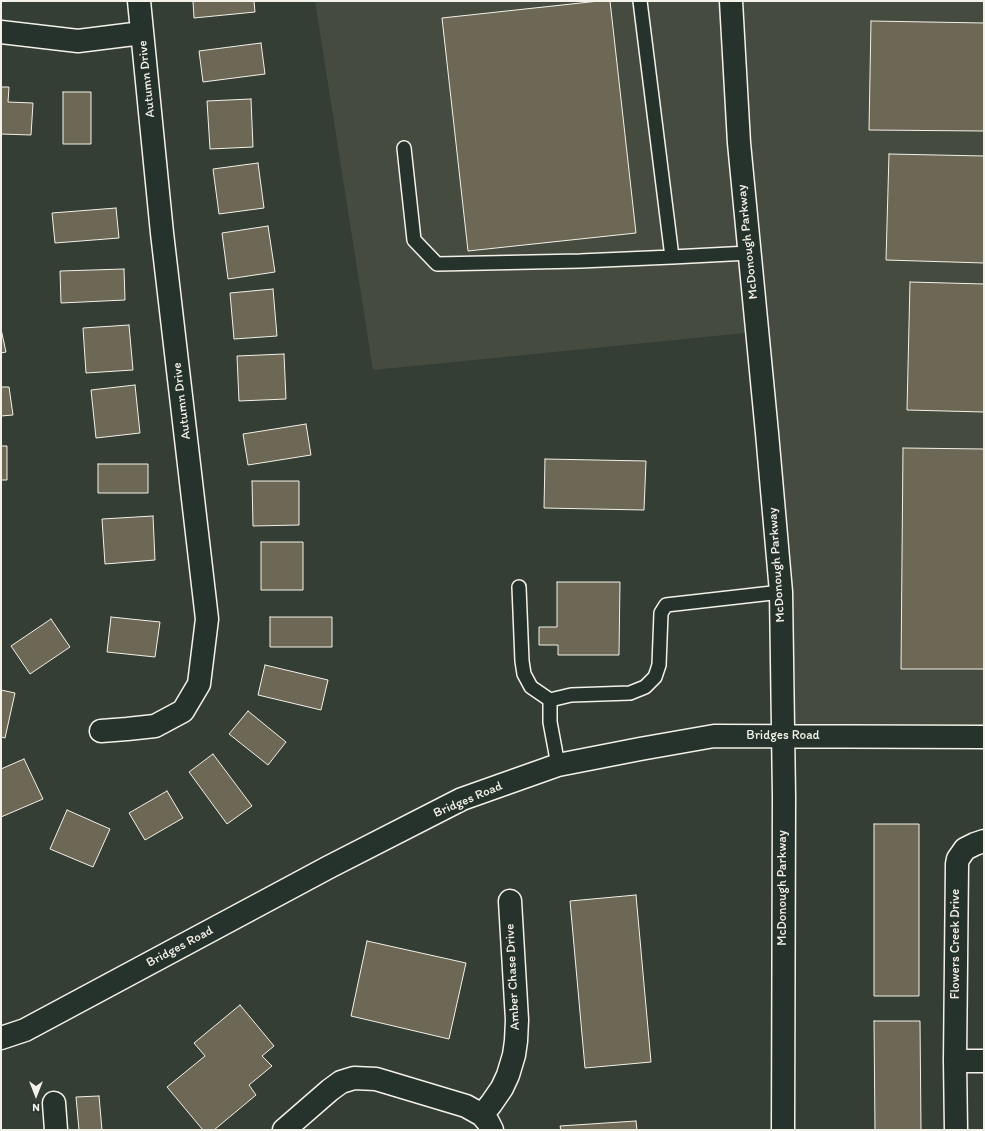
<!DOCTYPE html>
<style>
body{margin:0}
#map{position:relative;width:985px;height:1131px;overflow:hidden;background:#343e35;font-family:Itim,sans-serif}
canvas{display:block}
.frame{position:absolute;inset:0;border:2px solid #f4f1e8;pointer-events:none}
.north{position:absolute;left:16px;top:1075px;width:40px;height:40px;-webkit-text-stroke:3px #26332d;paint-order:stroke;rotate:180deg;font-size:11px;font-weight:700;line-height:16px;text-align:center;color:#f4f1e8}
.north::after{content:'';display:block;margin:auto;width:14px;height:18px;background:#f4f1e8;clip-path:polygon(50% 0,100% 100%,50% 72%,0 100%)}
</style>
<div id="map">
<canvas width="985" height="1131"></canvas>
<div class="frame"></div>
<div class="north">N</div>
</div>
<script>
const ctx = document.querySelector('canvas').getContext('2d');
ctx.lineJoin = 'round';
function paint(path, color) {
  ctx.fillStyle = color;
  ctx.fill(path, 'evenodd');
}
function shape(rows) {
  const path = new Path2D();
  for (const r of rows) {
    path.moveTo(r[0], r[1]);
    for (let i = 2; i < r.length; i += 2) path.lineTo(r[i], r[i + 1]);
  }
  return path;
}
function stroke(path, color, width, dash) {
  ctx.strokeStyle = color;
  ctx.lineWidth = width;
  ctx.lineCap = dash ? 'butt' : 'round';
  ctx.setLineDash(dash || []);
  ctx.stroke(path);
}
function label(font, color, halo, rows, align = 'center') {
  ctx.font = font + ' Itim,sans-serif';
  ctx.lineWidth = 4;
  ctx.setLineDash([]);
  ctx.textBaseline = 'middle';
  ctx.strokeStyle = halo;
  ctx.fillStyle = color;
  for (const [text, x, y, turn = 0] of rows) {
    ctx.save();
    ctx.translate(x, y);
    ctx.rotate((+turn || 0) * Math.PI / 180);
    ctx.textAlign = isNaN(turn) ? turn : align;
    if (halo) ctx.strokeText(text, 0, 0);
    ctx.fillText(text, 0, 0);
    ctx.restore();
  }
}
const built = shape([
 [315,1,984,1,984,732,789,732,755,332,373,370]
]);
const building = shape([
 [193,1,254,1,255,12,194,18,193,1],
 [599,1,610,1,636,233,468,251,442,18,599,1],
 [871,21,984,23,984,131,869,130,871,21],
 [261,43,265,74,203,82,199,51,261,43],
 [1,87,9,87,8,102,33,103,31,135,1,134,1,87],
 [63,92,91,92,91,144,63,144,63,92],
 [251,99,253,147,210,149,207,101,251,99],
 [889,154,984,156,984,263,886,260,889,154],
 [258,163,264,208,219,214,213,169,258,163],
 [116,208,119,238,55,243,52,213,116,208],
 [268,226,275,272,228,279,222,233,268,226],
 [124,269,125,300,61,303,60,271,124,269],
 [910,282,984,284,984,412,907,410,910,282],
 [273,289,277,336,234,339,230,293,273,289],
 [129,325,133,370,86,373,83,328,129,325],
 [1,329,6,352,1,353,1,329],
 [284,354,286,399,239,401,237,356,284,354],
 [135,385,140,433,96,438,91,390,135,385],
 [1,387,9,387,13,415,1,416,1,387],
 [306,424,311,455,248,465,243,434,306,424],
 [1,446,7,446,7,480,1,480,1,446],
 [903,448,984,449,984,669,901,669,903,448],
 [545,459,646,461,644,510,544,508,545,459],
 [98,464,148,464,148,493,98,493,98,464],
 [252,481,299,481,299,525,253,526,252,481],
 [153,516,155,560,105,564,102,519,153,516],
 [261,542,303,542,303,590,261,590,261,542],
 [557,582,620,582,619,655,558,655,558,645,539,645,539,627,557,627,557,582],
 [111,617,160,622,155,657,107,652,111,617],
 [270,617,332,617,332,647,270,647,270,617],
 [51,619,70,647,30,674,11,646,51,619],
 [265,665,328,680,321,710,258,695,265,665],
 [1,690,15,693,5,738,1,737,1,690],
 [248,711,286,742,268,765,229,734,248,711],
 [213,754,252,806,227,824,189,772,213,754],
 [24,759,43,799,1,817,1,769,24,759],
 [167,791,183,818,145,840,129,813,167,791],
 [67,810,110,829,93,867,50,849,67,810],
 [874,824,919,824,919,996,874,996,874,824],
 [636,895,651,1062,585,1068,570,901,636,895],
 [367,941,466,963,449,1039,351,1016,367,941],
 [240,1005,274,1046,262,1056,272,1066,249,1085,256,1095,214,1130,203,1130,167,1087,205,1056,194,1043,240,1005],
 [874,1021,920,1021,921,1130,875,1130,874,1021],
 [99,1096,102,1130,79,1130,76,1097,99,1096],
 [636,1121,637,1130,561,1130,560,1126,636,1121]
]);
const service = shape([
 [640,1,672,257,749,253],
 [404,148,414,240,437,264,580,261,672,257],
 [519,587,522,661,524,674,531,687,550,700],
 [558,765,550,722,550,700,571,695,630,693,645,687,655,677,659,665,661,613,666,605,781,592]
]);
const minor = shape([
 [1,32,78,41,142,33],
 [101,731,127,729,155,726,183,711,199,684,207,619,162,233,139,1],
 [955,1061,984,1061],
 [54,1103,56,1130],
 [482,1115,491,1104,502,1088,508,1075,514,1055,516,1041,517,1020,510,901],
 [284,1130,330,1090,341,1082,354,1078,376,1079,466,1106,482,1115,488,1122,492,1130],
 [956,1130,955,1061,957,864,958,859,965,849,975,844,984,841]
]);
const tertiary = shape([
 [731,1,739,143,767,433,781,592,784,797,783,1130],
 [1,1038,25,1030,329,867,462,799,558,765,640,749,714,736,984,737]
]);
const streetNames = [
 ["Autumn Drive",147,79,-96],
 ["McDonough Parkway",748,242,-96],
 ["Autumn Drive",182,401,-97],
 ["McDonough Parkway",777,565,-94],
 ["Bridges Road",783,736],
 ["Bridges Road",468,800,-23],
 ["McDonough Parkway",783,888,-90],
 ["Flowers Creek Drive",956,944,-90],
 ["Bridges Road",180,947,-28],
 ["Amber Chase Drive",513,977,-93]
];
paint(built, '#454b3f');
paint(building, '#6c6855');
stroke(building, '#f4f1e8', 1);
stroke(service, '#f4f1e8', 16);
stroke(minor, '#f4f1e8', 25);
stroke(tertiary, '#f4f1e8', 25);
stroke(service, '#26332d', 13);
stroke(minor, '#26332d', 22);
stroke(tertiary, '#26332d', 22);
label('13px', '#f4f1e8', '#26332d', streetNames);
</script>
